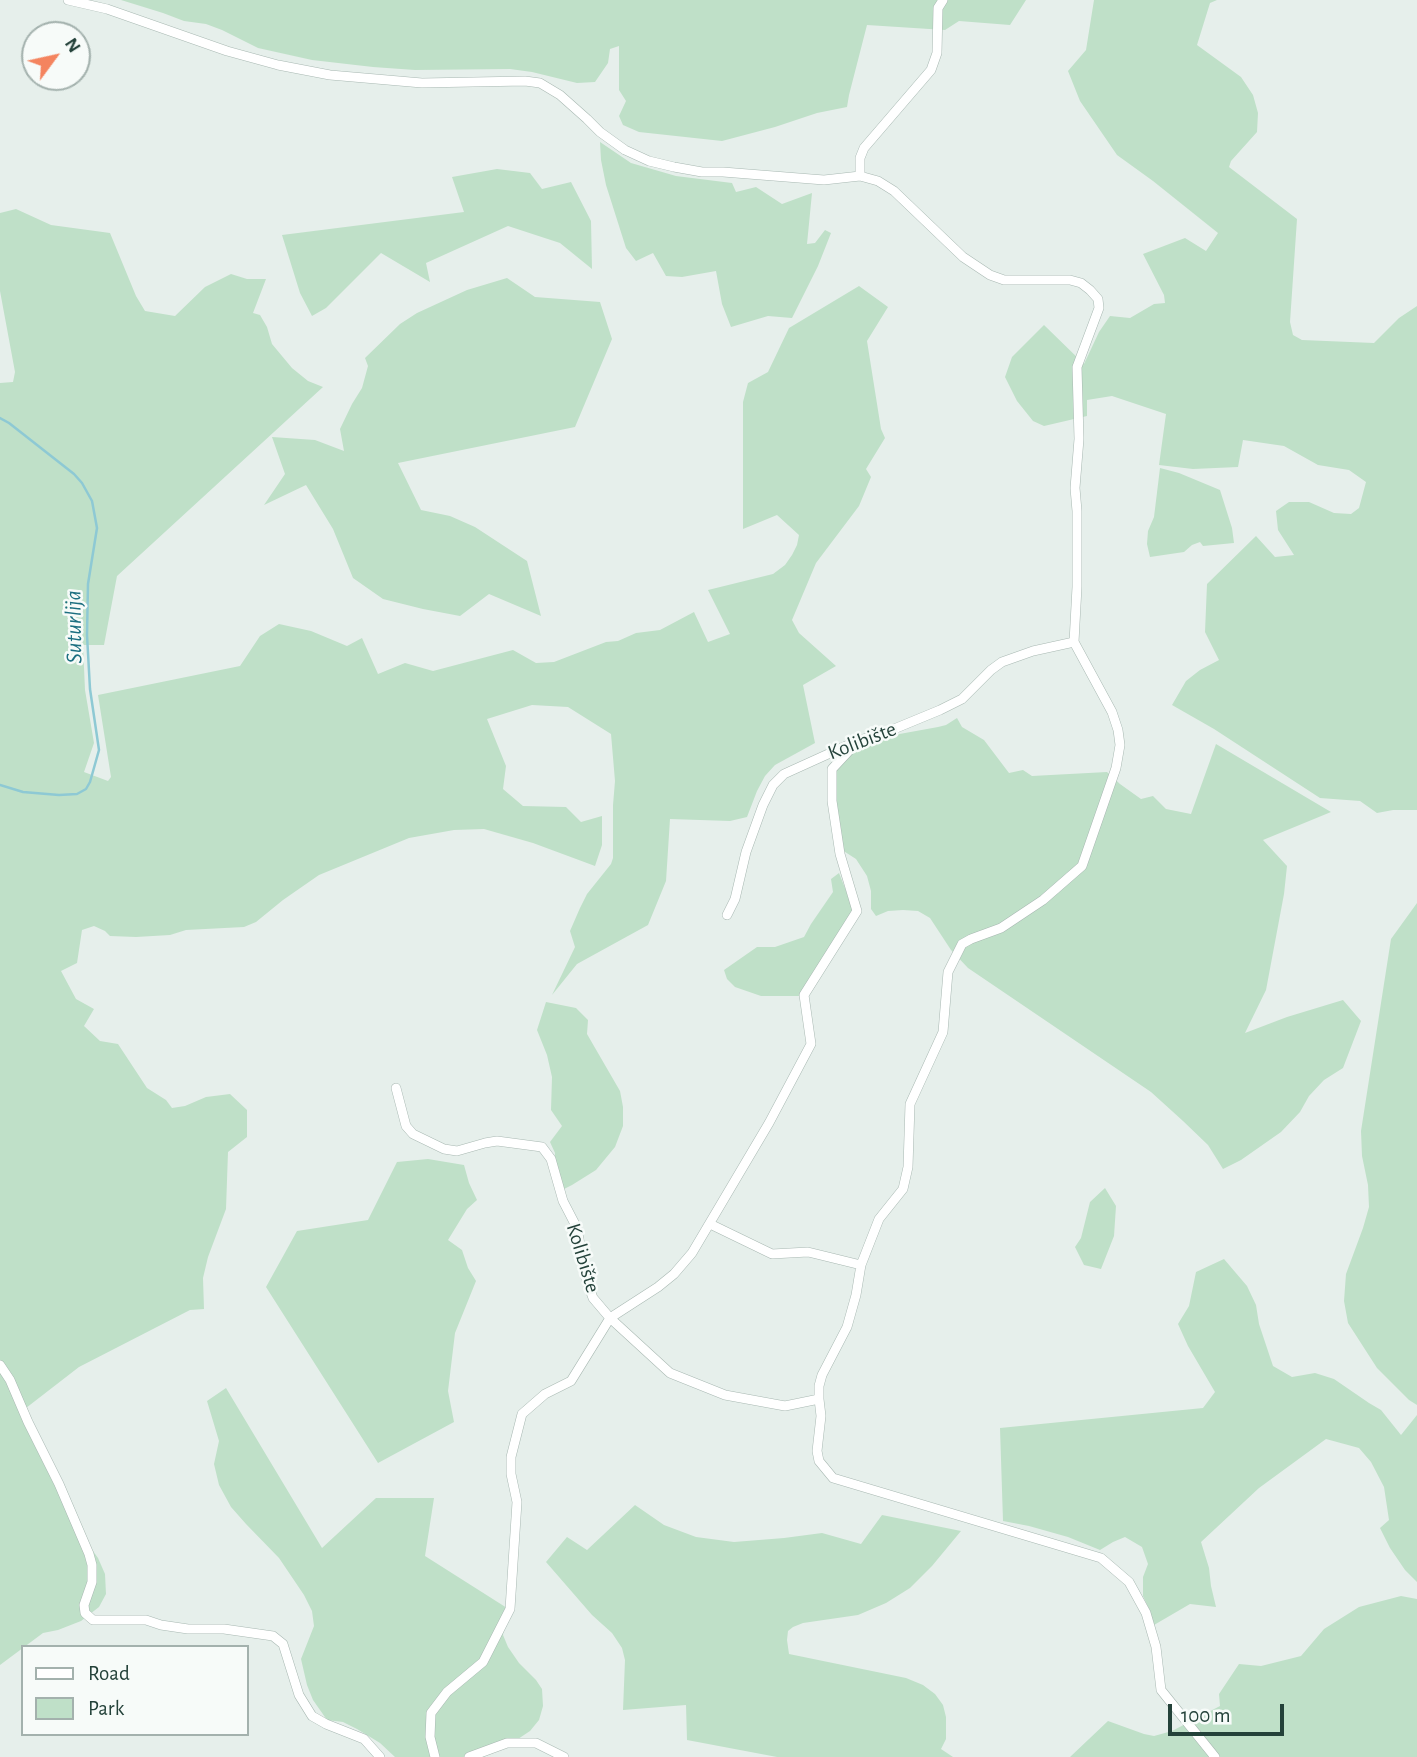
<!DOCTYPE html>
<meta charset="utf-8">
<style>
body{margin:0}
#map{position:relative;width:1417px;height:1757px;overflow:hidden;background:#e6efeb;font-family:"Alegreya Sans",sans-serif}
canvas{display:block}
.legend{position:absolute;left:21px;top:1645px;width:228px;height:91px;box-sizing:border-box;background:#f7fbf9;border:2px solid #a3b1ad;margin:0;padding:9px 12px;list-style:none;font-size:21px;color:#24423a}
.legend li{display:flex;align-items:center;gap:14px;height:35px}
.legend b{width:35px;border:2px solid #a3b1ad}
.north{position:absolute;left:21px;top:21px;width:70px;height:70px;box-sizing:border-box;background:#f7fbf9;border:2px solid #a3b1ad;border-radius:50%;rotate:57deg;font-size:19px;font-weight:700;line-height:28px;text-align:center;color:#24423a}
.north::after{content:'';display:block;margin:auto;width:24px;height:32px;background:#f4845f;clip-path:polygon(50% 0,100% 100%,50% 72%,0 100%)}
.scale{position:absolute;left:1168px;top:1704px;width:116px;height:32px;box-sizing:border-box;border:4px solid #24423a;border-top:0;padding-left:9px;font-size:21px;line-height:24px;white-space:nowrap;color:#24423a;-webkit-text-stroke:5px #f7fbf9;paint-order:stroke}
</style>
<div id="map">
<canvas width="1417" height="1757"></canvas>
<ul class="legend">
<li><b style="height:9px;background:#fff"></b>Road</li>
<li><b style="height:19px;background:#bfe0c8"></b>Park</li>
</ul>
<div class="north">N</div>
<div class="scale">100 m</div>
</div>
<script>
const ctx = document.querySelector('canvas').getContext('2d');
ctx.lineJoin = 'round';
function paint(path, color) {
  ctx.fillStyle = color;
  ctx.fill(path, 'evenodd');
}
function shape(rows) {
  const path = new Path2D();
  for (const r of rows) {
    path.moveTo(r[0], r[1]);
    for (let i = 2; i < r.length; i += 2) path.lineTo(r[i], r[i + 1]);
  }
  return path;
}
function stroke(path, color, width, dash) {
  ctx.strokeStyle = color;
  ctx.lineWidth = width;
  ctx.lineCap = dash ? 'butt' : 'round';
  ctx.setLineDash(dash || []);
  ctx.stroke(path);
}
function label(font, color, halo, rows, align = 'center') {
  ctx.font = font + ' "Alegreya Sans",sans-serif';
  ctx.lineWidth = 5;
  ctx.setLineDash([]);
  ctx.textBaseline = 'middle';
  ctx.strokeStyle = halo;
  ctx.fillStyle = color;
  for (const [text, x, y, turn = 0] of rows) {
    ctx.save();
    ctx.translate(x, y);
    ctx.rotate((+turn || 0) * Math.PI / 180);
    ctx.textAlign = isNaN(turn) ? turn : align;
    if (halo) ctx.strokeText(text, 0, 0);
    ctx.fillText(text, 0, 0);
    ctx.restore();
  }
}
const green = shape([
 [121,0,1026,0,1010,25,959,21,945,30,867,25,849,95,847,107,817,113,775,127,722,141,639,132,623,125,619,116,626,101,619,90,619,46,610,49,608,63,595,82,577,83,532,72,510,69,415,70,373,67,312,60,258,48,222,30,206,24,184,21,163,13],
 [1094,0,1217,0,1210,3,1197,45,1241,77,1253,95,1258,113,1257,132,1231,161,1229,167,1297,219,1290,322,1293,335,1302,340,1374,343,1399,318,1417,306,1417,810,1393,810,1377,813,1360,801,1320,798,1214,729,1172,705,1186,681,1200,670,1219,660,1205,632,1207,584,1256,536,1275,557,1294,555,1278,530,1276,511,1289,502,1309,502,1334,513,1351,514,1359,508,1366,482,1349,470,1318,465,1284,446,1243,440,1238,467,1193,469,1159,465,1166,414,1112,396,1087,400,1087,416,1044,426,1033,421,1017,401,1005,377,1012,357,1044,325,1084,364,1099,332,1110,316,1130,318,1154,304,1165,303,1164,295,1143,254,1185,238,1206,251,1218,233,1153,181,1117,155,1080,101,1068,71,1086,50],
 [600,142,631,163,676,176,732,183,736,192,756,187,782,204,812,193,807,244,815,243,825,230,831,233,818,266,792,318,768,316,731,327,722,304,716,271,682,277,666,276,653,253,636,261,626,248,606,185,601,160],
 [497,169,530,173,542,189,571,182,591,221,592,269,560,243,508,226,426,263,430,282,381,253,326,308,312,316,300,293,282,235,464,212,452,177],
 [16,209,51,225,110,233,136,296,145,311,175,316,205,287,231,274,247,279,266,279,253,313,260,315,267,327,272,344,292,368,308,381,323,387,117,576,104,645,83,645,85,690,94,743,84,772,108,781,111,777,98,695,240,666,260,636,279,624,311,631,347,646,362,638,378,674,405,663,433,671,513,650,536,663,554,662,606,642,618,641,636,633,660,630,694,612,708,642,730,634,708,590,773,574,785,565,792,555,797,545,799,535,777,515,743,529,743,402,748,383,768,372,789,328,859,286,888,307,867,341,881,429,885,438,866,469,871,477,859,506,816,563,792,620,799,633,836,666,803,685,815,743,775,765,765,776,757,791,747,817,730,821,670,819,666,881,648,925,577,964,552,995,575,947,570,931,580,908,587,894,611,864,613,858,613,805,615,781,611,734,568,707,532,705,487,719,506,766,503,789,523,806,566,807,581,822,602,816,602,845,595,866,533,843,484,829,454,830,409,838,319,875,283,900,256,922,244,927,186,930,170,935,136,937,110,936,105,931,94,926,82,930,77,963,61,971,76,999,94,1009,84,1026,100,1041,118,1044,147,1088,166,1100,172,1108,185,1106,206,1097,230,1094,247,1110,247,1137,228,1152,226,1209,208,1257,203,1278,204,1309,190,1310,79,1367,26,1408,88,1544,98,1558,105,1574,106,1594,99,1607,81,1621,58,1630,43,1633,0,1665,0,383,13,382,15,372,0,291,0,213],
 [507,278,535,297,600,302,612,339,575,427,398,463,421,510,450,516,475,527,527,561,541,616,489,594,460,616,423,609,383,599,353,578,333,529,306,485,264,505,285,474,272,437,315,440,344,451,340,429,352,404,362,388,368,366,365,358,400,324,417,313,467,290],
 [1160,468,1179,473,1220,490,1232,528,1234,543,1203,546,1200,542,1192,545,1184,552,1150,557,1147,544,1148,531,1154,517],
 [957,718,962,727,984,740,1009,773,1023,770,1032,776,1107,772,1120,784,1141,799,1153,796,1166,809,1191,814,1216,744,1331,812,1263,840,1287,866,1284,894,1266,990,1245,1033,1287,1017,1343,1000,1361,1021,1343,1068,1324,1080,1309,1096,1300,1112,1281,1132,1241,1160,1223,1169,1208,1145,1183,1121,1151,1092,968,968,951,950,930,918,918,911,903,910,888,911,876,916,871,909,871,891,867,876,856,859,842,850,830,770,861,743,883,737,938,727,946,725],
 [839,873,854,911,800,996,761,996,735,987,727,979,724,970,757,947,775,947,804,937,811,924,833,892,831,879],
 [1417,903,1417,1405,1409,1400,1377,1368,1348,1323,1344,1301,1346,1274,1363,1228,1369,1207,1368,1185,1362,1156,1361,1131,1391,939],
 [546,1002,576,1008,588,1020,587,1034,620,1091,623,1107,623,1126,615,1147,596,1170,572,1185,562,1190,554,1165,555,1153,550,1142,562,1126,551,1110,552,1077,547,1055,537,1030],
 [428,1159,464,1165,469,1183,477,1200,467,1209,448,1240,462,1250,468,1268,476,1281,455,1333,448,1391,454,1422,378,1463,266,1287,297,1231,368,1220,397,1162],
 [1105,1188,1116,1206,1114,1236,1101,1269,1084,1265,1075,1247,1081,1238,1090,1202],
 [1224,1259,1247,1286,1256,1305,1259,1324,1273,1366,1292,1377,1315,1373,1334,1379,1369,1403,1381,1410,1401,1435,1417,1415,1417,1582,1405,1570,1390,1548,1380,1528,1389,1520,1384,1487,1371,1462,1359,1448,1326,1439,1259,1488,1201,1542,1209,1568,1211,1586,1216,1607,1190,1604,1154,1625,1150,1611,1143,1596,1143,1577,1148,1564,1142,1547,1125,1537,1113,1542,1100,1550,1068,1537,1029,1526,1003,1521,1000,1428,1203,1408,1215,1392,1188,1346,1178,1324,1189,1306,1196,1272],
 [226,1388,322,1548,376,1498,434,1498,425,1556,507,1608,503,1635,508,1647,519,1663,536,1680,542,1689,543,1706,539,1720,530,1731,503,1749,483,1757,395,1757,380,1743,357,1729,343,1722,327,1720,313,1700,307,1685,301,1659,314,1626,312,1611,304,1595,279,1558,246,1524,231,1507,219,1485,214,1464,219,1441,207,1401],
 [635,1505,664,1525,696,1537,734,1542,784,1538,822,1533,861,1544,882,1515,961,1531,932,1566,910,1588,886,1603,858,1615,803,1623,793,1627,788,1631,787,1640,789,1654,906,1678,923,1685,935,1694,943,1705,946,1717,946,1739,941,1749,953,1757,777,1757,687,1740,686,1705,623,1710,625,1660,622,1648,612,1633,592,1615,546,1562,567,1537,587,1550],
 [1401,1596,1417,1599,1417,1757,1070,1757,1108,1721,1144,1734,1154,1736,1172,1731,1220,1706,1219,1694,1239,1664,1261,1666,1301,1656,1324,1629,1359,1607]
]);
const stream = shape([
 [0,418,9,423,74,474,82,483,92,501,97,528,88,584,87,635,90,689,99,750,90,782,86,789,77,794,59,795,23,792,0,785]
]);
const minor = shape([
 [68,0,107,9,227,51,278,65,330,75,422,83,525,81,540,83,560,95,587,119,600,132,625,150,649,161,674,167,702,172,723,172,824,180,860,176,878,181,894,191,963,257,990,275,1004,280,1070,280,1081,283,1090,290,1098,299,1099,308,1077,367,1079,439,1075,488,1077,511,1077,587,1074,642,1112,712,1118,730,1120,745,1116,768,1082,866,1043,900,1001,928,971,939,962,944,948,972,943,1032,910,1104,908,1167,903,1189,879,1219,861,1265,856,1295,847,1327,822,1375,819,1386,819,1399,821,1416,817,1451,819,1461,833,1478,1101,1558,1129,1582,1146,1613,1156,1647,1161,1690,1215,1757],
 [860,176,860,158,864,148,931,70,937,53,938,8,943,0],
 [727,915,735,899,746,852,763,805,773,785,784,774,859,740,877,736,940,710,962,699,991,670,1002,662,1033,651,1074,642],
 [396,1088,406,1126,413,1134,444,1149,457,1151,485,1143,497,1141,542,1147,551,1159,563,1201,577,1228,586,1279,593,1298,610,1318,670,1373,725,1395,785,1406,819,1399],
 [710,1224,772,1254,808,1252,861,1265],
 [0,1365,10,1380,28,1422,59,1484,89,1554,92,1565,92,1582,84,1605,85,1613,93,1620,146,1620,161,1625,188,1629,224,1629,273,1636,283,1644,299,1695,312,1716,326,1724,364,1739,380,1757],
 [435,1757,430,1737,431,1713,447,1692,483,1662,510,1609,517,1502,511,1474,511,1457,522,1414,545,1394,571,1381,610,1318,658,1287,674,1274,692,1253,769,1123,811,1044,804,995,857,911,840,854,832,801,832,769,859,740],
 [469,1757,507,1743,536,1743,564,1757]
]);
const streetNames = [
 ["Kolibište",862,741,-21],
 ["Kolibište",583,1258,73]
];
const waterNames = [
 ["Suturlija",74,627,-91]
];
paint(green, '#bfe0c8');
stroke(stream, '#8ec9d4', 2.5);
stroke(minor, '#a8b8b2', 10);
stroke(minor, '#fff', 9);
label('21px', '#24423a', '#f7fbf9', streetNames);
label('italic 23px', '#1c6f80', '#f7fbf9', waterNames);
</script>
